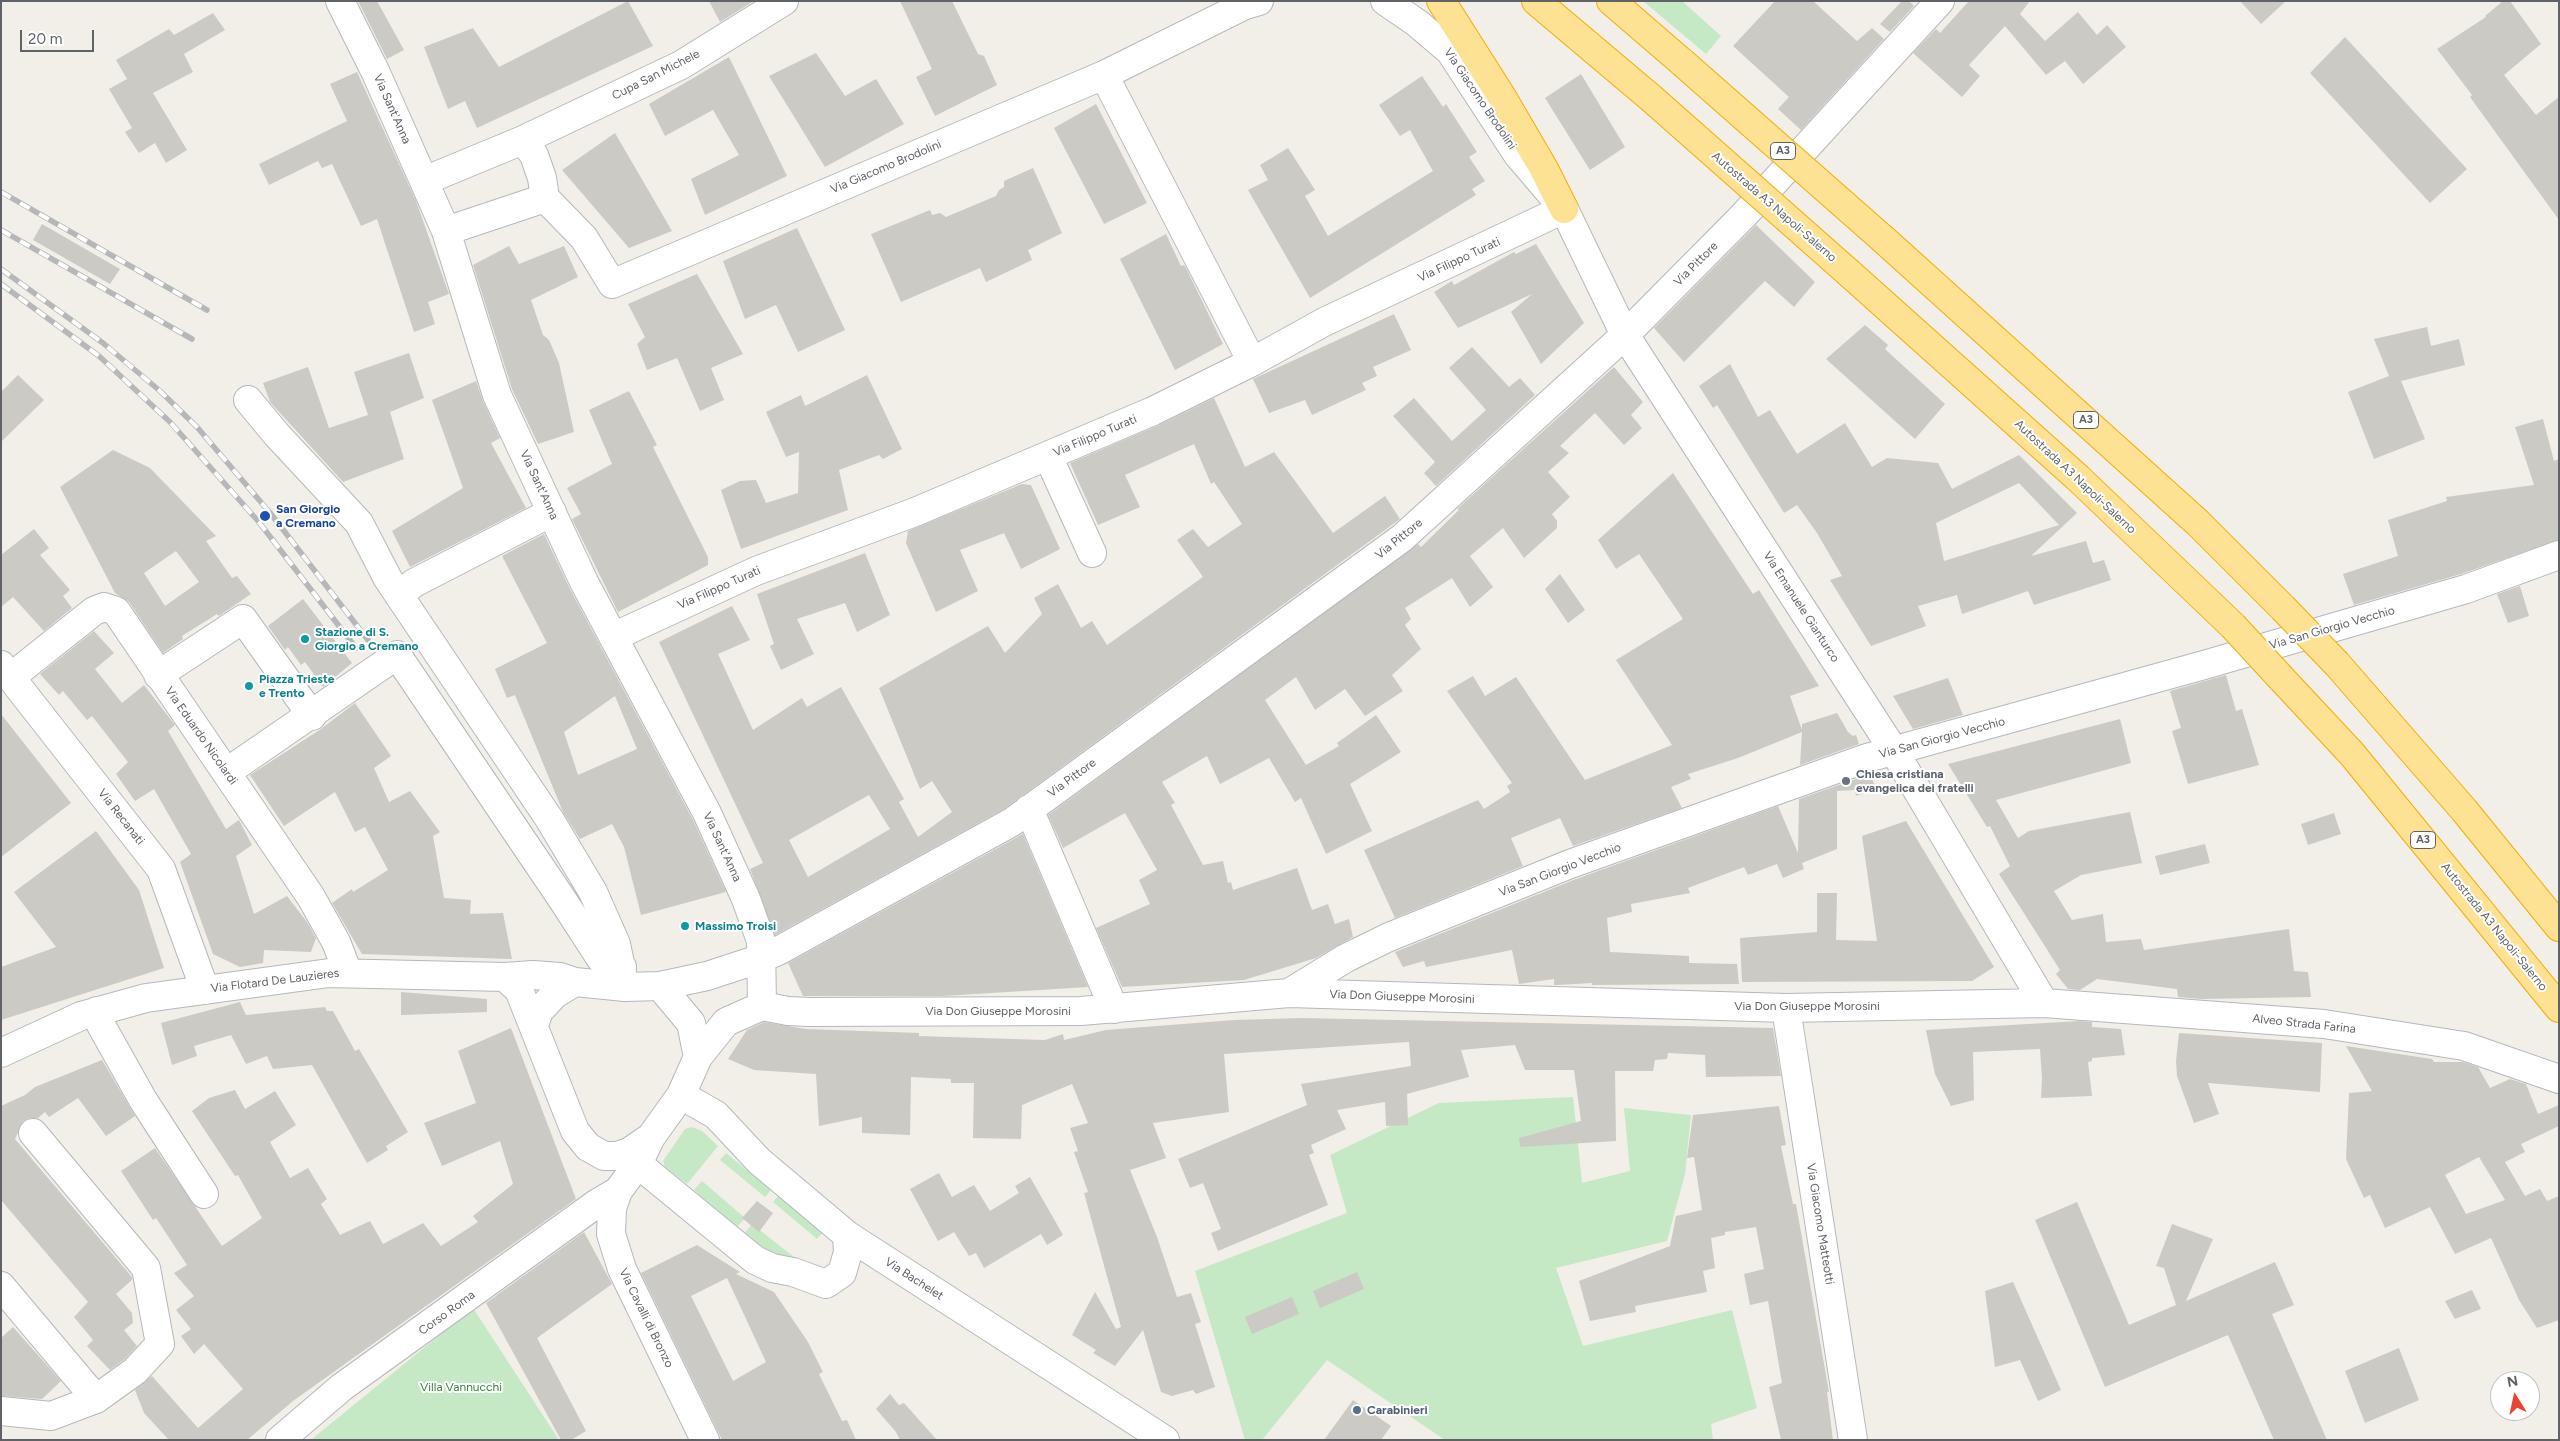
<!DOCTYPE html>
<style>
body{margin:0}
#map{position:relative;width:2560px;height:1441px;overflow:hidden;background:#f1efe8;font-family:Figtree,sans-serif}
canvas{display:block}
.frame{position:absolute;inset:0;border:2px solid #5f6368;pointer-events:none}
.north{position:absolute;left:2490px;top:1371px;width:50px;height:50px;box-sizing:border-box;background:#fff;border:1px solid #bfc1c3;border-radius:50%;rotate:350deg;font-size:14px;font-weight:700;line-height:20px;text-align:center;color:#5f6368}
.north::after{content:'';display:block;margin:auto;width:18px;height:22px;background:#ea4335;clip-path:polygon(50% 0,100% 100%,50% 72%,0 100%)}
.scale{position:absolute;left:20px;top:30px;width:74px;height:22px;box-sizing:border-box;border:2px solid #5f6368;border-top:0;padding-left:6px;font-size:15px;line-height:18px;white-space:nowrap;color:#5f6368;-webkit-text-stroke:4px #fff;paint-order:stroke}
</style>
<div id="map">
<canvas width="2560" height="1441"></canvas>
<div class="frame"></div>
<div class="north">N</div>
<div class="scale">20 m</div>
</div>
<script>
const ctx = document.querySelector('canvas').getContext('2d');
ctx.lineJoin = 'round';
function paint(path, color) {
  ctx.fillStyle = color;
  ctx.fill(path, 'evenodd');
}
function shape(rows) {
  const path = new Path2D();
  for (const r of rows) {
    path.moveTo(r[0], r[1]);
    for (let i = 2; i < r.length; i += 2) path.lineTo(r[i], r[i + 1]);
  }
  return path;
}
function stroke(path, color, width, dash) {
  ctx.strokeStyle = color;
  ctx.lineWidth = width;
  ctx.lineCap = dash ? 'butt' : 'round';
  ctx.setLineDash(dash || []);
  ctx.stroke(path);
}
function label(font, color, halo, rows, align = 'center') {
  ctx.font = font + ' Figtree,sans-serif';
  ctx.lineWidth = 4;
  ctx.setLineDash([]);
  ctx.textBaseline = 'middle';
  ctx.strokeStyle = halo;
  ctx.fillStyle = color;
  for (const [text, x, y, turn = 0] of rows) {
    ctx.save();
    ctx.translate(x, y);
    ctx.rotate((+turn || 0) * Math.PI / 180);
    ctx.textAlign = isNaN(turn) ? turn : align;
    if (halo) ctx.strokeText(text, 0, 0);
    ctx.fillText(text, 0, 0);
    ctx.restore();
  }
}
const green = shape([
 [1643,1,1682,1,1721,36,1706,54],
 [1573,1097,1582,1183,1630,1171,1624,1108,1691,1115,1685,1174,1667,1241,1556,1268,1583,1346,1732,1310,1757,1408,1711,1424,1713,1440,1445,1440,1327,1360,1262,1440,1245,1440,1195,1271,1347,1213,1330,1155,1439,1103],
 [692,1127,702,1131,718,1146,687,1184,665,1167,663,1161,685,1129],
 [726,1153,771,1190,765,1197,720,1160],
 [702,1181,745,1218,737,1227,694,1190],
 [779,1195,823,1232,817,1239,773,1202],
 [752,1224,799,1261,773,1255,745,1233],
 [473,1308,559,1440,311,1440,323,1430]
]);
const building = shape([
 [358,1,377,1,404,50,387,59],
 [628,1,653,46,477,128,465,101,448,109,424,47,473,28,499,67],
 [709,1,754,1,720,22],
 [900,1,952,1,978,54,984,56,997,85,935,116,916,77,932,69],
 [1775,1,1813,1,1857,41,1872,28,1884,39,1801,130,1778,109,1789,97,1733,46],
 [1902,1,1909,1,1914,6,1890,32,1880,24],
 [1969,1,2030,1,2020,14,2045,41,2078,12,2097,35,2107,25,2126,47,2083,84,2065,61,2046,75,2005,26,1969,65,1980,76,1962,97,1913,53,1936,29,1940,33],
 [2240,1,2286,1,2261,24],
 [2503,1,2510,1,2541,44,2504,75,2536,115,2559,97,2559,220,2470,97,2472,95,2437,49,2486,17,2485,16],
 [213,13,225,30,184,54,193,72,153,93,187,150,166,163,155,143,139,153,125,132,132,128,109,89,127,79,116,60,169,29,174,35],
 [2345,37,2467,169,2430,203,2310,73],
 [816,53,845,96,876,79,904,124,825,167,769,76],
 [729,57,787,176,705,215,691,179,739,155,713,110,665,136,649,104],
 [357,72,416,201,449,294,428,302,435,324,414,332,377,219,361,226,332,164,322,168,318,161,269,185,259,164,347,121,330,84],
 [1581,74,1625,147,1590,170,1545,98],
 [1422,76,1443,107,1446,104,1477,152,1469,157,1485,181,1472,189,1476,195,1310,298,1248,190,1268,180,1260,165,1288,148,1315,190,1305,196,1328,236,1433,171,1410,130,1400,136,1379,105],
 [1096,104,1147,203,1104,224,1054,128],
 [615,133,672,231,629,248,562,170],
 [1033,168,1062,233,1028,250,1032,260,986,282,980,268,901,302,871,234,930,210,932,215,940,213,946,217,996,196,999,190,1004,187,1004,181],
 [42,224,120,269,110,284,33,240],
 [1756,225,1815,282,1794,307,1765,281,1684,362,1654,328],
 [797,228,845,330,798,352,776,305,745,319,723,261],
 [1166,234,1181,266,1184,265,1186,268,1223,344,1175,370,1120,259],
 [1536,244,1584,323,1541,364,1511,312,1532,294,1458,328,1434,292,1452,281,1454,285,1514,252,1516,254],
 [509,246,519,264,564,246,578,277,531,300,543,335,549,340,559,363,574,432,538,444,512,389,473,265],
 [697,274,743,354,711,368,724,400,700,411,677,358,647,370,637,344,645,337,628,304],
 [1394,314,1411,350,1373,367,1377,376,1362,383,1366,390,1312,415,1305,400,1269,413,1253,379],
 [1865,325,1888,345,1885,349,1945,404,1915,439,1826,359],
 [2427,327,2431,346,2459,339,2465,365,2401,381,2425,439,2374,459,2348,392,2389,376,2374,339],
 [1472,347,1509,387,1520,378,1535,395,1436,486,1424,473,1435,462,1393,416,1414,398,1452,441,1486,410,1449,368],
 [409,353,424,398,390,412,404,459,343,482,270,402,263,383,308,367,329,428,368,415,354,372],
 [1730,364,1758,417,1770,410,1797,454,1845,423,1872,467,1887,458,1938,463,1952,489,2019,455,2077,513,2031,556,2086,541,2093,563,2104,560,2111,580,2034,605,2028,591,1962,614,1957,595,1918,606,1926,626,1871,646,1830,580,1842,576,1817,533,1797,505,1784,513,1717,405,1713,408,1699,386],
 [2019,483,2059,525,1944,561,1936,523],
 [1614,367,1643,402,1631,415,1642,428,1624,445,1595,413,1560,446,1569,453,1548,472,1570,497,1552,514,1557,521,1557,528,1524,558,1503,528,1470,556,1493,587,1470,607,1452,578,1405,608,1411,619,1405,625,1421,649,1392,675,1403,691,1365,716,1345,689,1315,710,1296,677,1265,700,1306,765,1339,746,1337,743,1376,715,1401,752,1350,784,1372,831,1326,854,1301,798,1295,802,1269,758,1220,784,1207,756,1162,782,1175,803,1171,805,1203,865,1223,861,1228,883,1231,882,1233,890,1297,868,1312,910,1328,904,1335,924,1349,919,1353,937,1316,958,1244,980,1122,987,1096,928,1150,904,1139,880,1157,870,1125,813,1063,848,1048,815,1418,544,1421,547,1459,510,1457,509],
 [18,375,44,400,1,442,1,392],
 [867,375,902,449,883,459,879,455,839,470,848,510,741,549,721,490,740,481,756,480,766,503,798,493,799,452,786,457,766,412,801,395,805,406],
 [476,381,483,401,500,438,491,443,526,508,410,567,392,531,463,488,432,400],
 [629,391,657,445,653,447,708,557,708,565,618,612,572,519,581,514,567,488,612,464,589,410],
 [1214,398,1245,467,1274,452,1333,533,1385,496,1400,519,1004,809,775,935,750,869,763,863,659,642,732,606,750,640,718,654,753,730,802,698,807,707,841,687,904,799,899,802,918,837,952,812,932,781,920,789,879,688,988,626,1005,653,1042,614,1034,598,1058,584,1081,628,1092,621,1107,645,1203,577,1177,540,1193,529,1208,547,1242,524,1214,482,1211,484,1194,444,1125,475,1140,507,1098,525,1070,463,1159,425],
 [869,795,890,829,808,877,789,840],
 [2543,419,2554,461,2559,459,2559,540,2461,574,2354,605,2343,574,2398,556,2388,520,2447,501,2446,497,2534,485,2515,427],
 [113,450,150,468,216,536,206,541,232,578,237,576,251,594,219,616,217,614,182,636,183,639,163,653,129,602,115,593,60,487],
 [176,551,199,582,165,606,144,573],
 [1673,473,1753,594,1759,590,1819,686,1790,696,1802,730,1802,724,1837,713,1848,732,1853,736,1856,735,1859,744,1800,765,1802,732,1738,758,1688,774,1691,779,1671,787,1682,808,1573,846,1560,818,1511,838,1523,866,1395,918,1364,850,1478,800,1484,809,1510,792,1507,786,1512,783,1447,691,1473,676,1485,696,1516,677,1585,780,1672,745,1616,660,1683,619,1639,554,1616,569,1598,540],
 [1022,484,1031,485,1060,549,1021,569,1004,533,960,550,978,591,936,612,906,543,908,531],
 [34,529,49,548,40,555,70,590,63,596,72,608,44,631,13,597,1,607,1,555],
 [544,534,570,589,693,820,726,892,641,915,624,847,612,824,580,839,563,812,515,695,507,698,495,669,547,643,502,556],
 [615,696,637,749,578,775,564,732],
 [865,553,890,615,857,632,845,603,797,619,814,654,781,670,770,646,774,644,757,594],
 [1560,574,1585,610,1568,623,1545,589],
 [2520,586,2529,616,2508,623,2497,594],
 [303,599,352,663,323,687,305,662,301,665,288,647,285,650,268,626],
 [94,631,114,653,95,669,122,703,144,685,175,725,168,731,226,829,239,820,252,845,236,856,254,914,287,896,307,922,316,938,311,952,264,950,263,963,240,967,213,954,180,862,191,854,154,789,135,801,116,774,128,762,92,716,87,720,63,691,59,695,40,674],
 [2226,675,2236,711,2242,709,2259,765,2188,784,2172,731,2181,728,2170,691],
 [1948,678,1963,715,1913,729,1893,696],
 [355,703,391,756,374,768,389,802,410,791,440,832,433,836,444,898,471,900,470,914,503,913,512,959,362,954,332,903,352,889,353,892,388,870,365,827,355,832,335,792,284,826,250,775,321,729],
 [1,714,71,803,1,857],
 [2120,719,2131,763,1996,800,2018,838,2029,831,2130,812,2142,863,2081,875,2054,891,2072,920,2103,914,2106,942,2141,939,2144,950,2289,929,2294,971,2308,972,2311,997,2201,999,2178,997,2177,989,2097,979,2080,990,2068,989,2056,974,2060,970,1999,874,2010,866,1990,826,1987,827,1948,764],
 [1870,774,1876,789,1856,796,1855,790,1837,791,1837,849,1802,863,1804,869,1783,878,1777,864,1748,875,1744,867,1688,888,1690,893,1631,904,1632,912,1607,918,1610,952,1689,956,1689,963,1737,964,1739,984,1592,985,1592,983,1558,985,1554,985,1554,979,1519,984,1512,950,1426,967,1424,961,1403,967,1395,952,1576,879,1778,806,1798,853,1799,799],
 [2334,813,2341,834,2308,845,2301,824],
 [1906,821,1994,967,1972,981,1742,982,1740,938,1817,932,1817,893,1837,893,1836,940,1877,941,1862,836],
 [96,831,139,890,164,968,1,1020,1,967,56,947,14,892],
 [1023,834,1088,987,943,996,803,996,788,963],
 [2205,844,2210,863,2160,875,2155,856],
 [401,992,487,999,487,1012,401,1015],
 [240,1002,246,1015,325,1007,327,1011,333,1011,355,1051,359,1049,408,1132,386,1146,388,1150,367,1163,312,1065,273,1069,267,1056,246,1064,231,1035,194,1046,197,1056,172,1065,161,1023],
 [1302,1018,1773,1028,1781,1076,1706,1077,1705,1055,1668,1053,1667,1059,1655,1060,1653,1071,1615,1071,1616,1141,1520,1147,1519,1138,1581,1121,1574,1070,1525,1070,1515,1045,1461,1050,1469,1077,1407,1094,1408,1125,1386,1126,1385,1102,1337,1110,1346,1129,1311,1145,1314,1153,1309,1155,1328,1205,1218,1251,1211,1233,1221,1229,1203,1183,1190,1188,1178,1159,1307,1105,1301,1084,1411,1066,1409,1042,1224,1054,1229,1112,1153,1123,1166,1158,1130,1170,1157,1237,1177,1297,1191,1293,1201,1322,1195,1324,1215,1387,1196,1394,1193,1390,1172,1396,1161,1392,1143,1330,1115,1366,1093,1353,1096,1350,1072,1335,1095,1292,1116,1329,1121,1327,1084,1193,1088,1192,1074,1152,1078,1151,1070,1128,1088,1123,1072,1084,1022,1105,1021,1139,973,1138,974,1083,951,1083,951,1079,911,1077,910,1135,862,1133,862,1117,819,1126,816,1074,754,1070,728,1059,747,1030,764,1022,806,1029,919,1033,919,1036,1045,1040,1063,1034,1064,1040,1106,1030,1234,1020],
 [2080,1021,2092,1022,2092,1027,2121,1029,2125,1055,2092,1058,2092,1061,2088,1062,2092,1096,2041,1098,2042,1078,2040,1049,1973,1052,1974,1100,1951,1106,1935,1074,1926,1030],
 [511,1028,576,1199,293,1401,247,1440,169,1440,144,1413,135,1390,152,1376,198,1428,243,1389,204,1344,194,1354,181,1336,191,1329,176,1310,194,1296,174,1273,187,1265,156,1218,153,1220,121,1171,155,1148,222,1246,262,1218,238,1175,235,1176,192,1111,209,1098,235,1090,245,1109,275,1091,296,1125,270,1142,290,1178,308,1168,327,1199,321,1204,340,1235,370,1221,383,1244,423,1223,441,1246,478,1222,473,1216,513,1184,500,1141,442,1166,424,1123,476,1103,458,1051],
 [2179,1033,2322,1043,2320,1092,2208,1083,2219,1114,2194,1123,2177,1076,2176,1061],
 [2346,1046,2432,1059,2434,1062,2463,1062,2478,1067,2490,1088,2510,1079,2526,1084,2538,1114,2559,1105,2559,1126,2521,1144,2525,1152,2505,1162,2525,1196,2540,1189,2547,1201,2559,1196,2559,1320,2537,1328,2519,1300,2491,1238,2455,1254,2430,1207,2385,1228,2370,1195,2364,1198,2346,1159,2349,1093,2372,1091],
 [2479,1157,2505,1200,2466,1214,2445,1175],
 [102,1060,135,1116,106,1136,78,1098,49,1117,45,1112,38,1118,30,1118,23,1121,15,1139,132,1277,132,1280,116,1294,132,1313,133,1323,124,1330,137,1346,125,1359,110,1370,87,1346,93,1340,74,1317,88,1302,1,1200,1,1106,25,1095,35,1087],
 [1779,1106,1786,1145,1781,1146,1793,1204,1796,1204,1829,1392,1827,1392,1833,1440,1781,1440,1769,1387,1782,1383,1768,1301,1750,1305,1744,1274,1764,1269,1756,1227,1725,1232,1725,1235,1711,1238,1715,1268,1703,1271,1707,1292,1635,1306,1636,1312,1590,1321,1579,1281,1670,1246,1676,1216,1702,1210,1694,1157,1687,1158,1693,1115],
 [939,1173,952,1197,974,1185,990,1211,1019,1193,1015,1186,1030,1177,1063,1235,1047,1245,1041,1234,984,1268,976,1253,969,1256,954,1232,938,1241,910,1189],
 [757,1201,773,1213,759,1232,742,1218],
 [2077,1202,2129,1325,2176,1305,2164,1268,2156,1266,2172,1224,2213,1239,2186,1301,2275,1262,2294,1305,2272,1314,2327,1440,2274,1440,2228,1335,2105,1387,2035,1220],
 [584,1232,612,1284,537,1338,586,1431,571,1440,561,1440,486,1303],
 [697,1245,740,1272,736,1274,774,1292,808,1342,823,1372,819,1374,842,1421,847,1420,856,1440,722,1440,641,1273],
 [727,1278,766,1362,733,1381,691,1296],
 [1357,1272,1364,1289,1320,1308,1313,1291],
 [2013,1282,2061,1390,2038,1401,2020,1360,1995,1367,1985,1291],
 [2472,1290,2481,1309,2455,1319,2445,1301],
 [1292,1297,1299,1314,1252,1334,1245,1317],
 [13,1327,61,1381,42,1399,1,1396,1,1338],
 [2399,1348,2419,1400,2365,1423,2345,1371],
 [890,1394,899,1405,904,1403,937,1440,900,1440,896,1432,876,1409],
 [1353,1400,1391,1426,1381,1440,1324,1440]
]);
const minor = shape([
 [340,1,376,73,446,231,497,395,584,582,707,813,746,899,761,941,762,1006],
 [1385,1,1417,23,1450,51,1518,155,1564,209,1625,335,1894,751,2044,1003],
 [1104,75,1252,362],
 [523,140,681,65,784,1],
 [424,181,523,140,534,155,542,178,545,198,446,231],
 [545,198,584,238,612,284,1104,75,1245,5,1259,1],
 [248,400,277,435,359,523,388,579,550,820,593,892,616,944,625,987],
 [1048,456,1092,553],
 [399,595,414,583,552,512],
 [613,637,756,571,915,512,1153,411,1252,362,1324,322,1564,209],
 [1,665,161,869,205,990],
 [158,675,243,619,312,716],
 [11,677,94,611,104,607,116,611,311,897,336,942,348,973],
 [227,772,397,655,562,899,601,959,622,967],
 [1029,809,1114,1009],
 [505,977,519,990,575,1131,588,1147,604,1156,617,1156,629,1152,651,1137],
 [660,986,691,1023,698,1057],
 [1289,993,1346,958,1389,937,1570,864,1867,758,2204,665,2466,589,2559,555],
 [762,1006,788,1011,809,1012,1081,1011,1289,993,1786,1008,2044,1003,2324,1024,2464,1046,2559,1079],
 [1786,1008,1853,1440],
 [97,1011,101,1025,143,1100,204,1194],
 [534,1025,539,1011,555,994,575,982],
 [1,1053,81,1016,146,998,329,973,505,977,533,975,560,977,575,982,625,987,660,986,707,976,762,958,778,951,1012,822,1402,538,1625,335,1744,215,1940,1],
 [681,1095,716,1115,759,1161,847,1235,1165,1440],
 [638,1164,755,1260,772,1268,793,1272,826,1284,842,1273,848,1252,847,1235],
 [1,1286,96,1399],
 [1,1411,51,1416,96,1399,135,1371,160,1344,146,1268,33,1133],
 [280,1440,342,1387,596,1204,618,1191],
 [705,1440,622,1269,611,1234,612,1208,618,1191,638,1164,651,1137,681,1095,698,1057,726,1022,762,1006]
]);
const highway = shape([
 [1441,1,1502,97,1544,169,1564,209],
 [1536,1,1651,98],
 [1611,1,1683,63],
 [1883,239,2198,523,2283,608],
 [1849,273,2078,478,2233,626],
 [2337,664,2464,810,2559,927],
 [2281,678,2352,754,2559,1008]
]);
const rail = shape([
 [1,192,207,310],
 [1,230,192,339],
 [1,269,103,343,160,391,197,427,271,514,368,640],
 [1,284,99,356,170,422,258,521,356,648]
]);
const highwayBridge = shape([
 [1683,63,1883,239],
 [1651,98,1849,273],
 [2283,608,2337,664],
 [2233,626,2281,678]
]);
const markers = [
 [265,516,6,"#1a4fb4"],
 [305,639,5,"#0f9aa8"],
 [249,686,5,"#0f9aa8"],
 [1846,781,5,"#6b7280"],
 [685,926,5,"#0f9aa8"],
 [1357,1410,5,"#5c6f8a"]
];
const shields = [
 [1783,151,25],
 [2086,420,25],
 [2423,840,25]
];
const shieldNames = [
 ["A3",1783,151],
 ["A3",2086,420],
 ["A3",2423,840]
];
const streetNames = [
 ["Cupa San Michele",656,75,-27],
 ["Via Giacomo Brodolini",1480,99,56],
 ["Via Sant'Anna",392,109,66],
 ["Via Giacomo Brodolini",886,167,-23],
 ["Autostrada A3 Napoli-Salerno",1774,207,41],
 ["Via Filippo Turati",1459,260,-25],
 ["Via Pittore",1696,264,-45],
 ["Via Filippo Turati",1095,436,-23],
 ["Autostrada A3 Napoli-Salerno",2075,477,43],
 ["Via Sant'Anna",539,485,65],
 ["Via Pittore",1399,539,-39],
 ["Via Filippo Turati",719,588,-24],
 ["Via Emanuele Gianturco",1801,607,57],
 ["Via San Giorgio Vecchio",2332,628,-16],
 ["Via Eduardo Nicolardi",201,736,55],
 ["Via San Giorgio Vecchio",1942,738,-15],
 ["Via Pittore",1072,778,-36],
 ["Via Recanati",121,817,52],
 ["Via Sant'Anna",722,847,65],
 ["Via San Giorgio Vecchio",1560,870,-21],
 ["Autostrada A3 Napoli-Salerno",2494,927,51],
 ["Via Flotard De Lauzieres",275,981,-7],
 ["Via Don Giuseppe Morosini",1402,997,2],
 ["Via Don Giuseppe Morosini",1807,1006],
 ["Via Don Giuseppe Morosini",998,1011],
 ["Alveo Strada Farina",2304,1024,6],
 ["Via Giacomo Matteotti",1820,1224,81],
 ["Via Bachelet",914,1279,33],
 ["Corso Roma",447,1313,-36],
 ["Via Cavalli di Bronzo",646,1318,64]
];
const transitNames = [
 ["San Giorgio",276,509],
 ["a Cremano",276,523]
];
const cultureNames = [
 ["Stazione di S.",315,632],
 ["Giorgio a Cremano",315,646],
 ["Piazza Trieste",259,679],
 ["e Trento",259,693],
 ["Massimo Troisi",695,926]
];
const worshipNames = [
 ["Chiesa cristiana",1856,774],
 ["evangelica dei fratelli",1856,788]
];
const parkNames = [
 ["Villa Vannucchi",461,1387]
];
const serviceNames = [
 ["Carabinieri",1367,1410]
];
paint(green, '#c5e8c5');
paint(building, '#cccac5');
stroke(minor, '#b5b8bc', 30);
stroke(highway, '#f9ab00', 30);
stroke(minor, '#fff', 28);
stroke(highway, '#fde293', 28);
stroke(rail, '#b6b7b8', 5.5);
stroke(rail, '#fff', 4, [11]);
stroke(highwayBridge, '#f9ab00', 30, []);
stroke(highwayBridge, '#fde293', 28);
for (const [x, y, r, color] of markers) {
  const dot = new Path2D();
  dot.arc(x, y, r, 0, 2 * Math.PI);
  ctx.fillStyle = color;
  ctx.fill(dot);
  stroke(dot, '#fff', 2);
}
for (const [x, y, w] of shields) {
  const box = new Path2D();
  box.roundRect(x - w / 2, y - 8.5, w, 17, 4);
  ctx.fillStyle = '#fff';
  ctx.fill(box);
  stroke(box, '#5f6368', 1);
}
label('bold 11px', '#5f6368', null, shieldNames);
label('12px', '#5f6368', '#fff', streetNames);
label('bold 12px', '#164399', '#fff', transitNames, 'left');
label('bold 12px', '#0d838f', '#fff', cultureNames, 'left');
label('bold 12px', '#5b616d', '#fff', worshipNames, 'left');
label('12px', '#348238', '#fff', parkNames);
label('bold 12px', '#4e5e75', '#fff', serviceNames, 'left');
</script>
